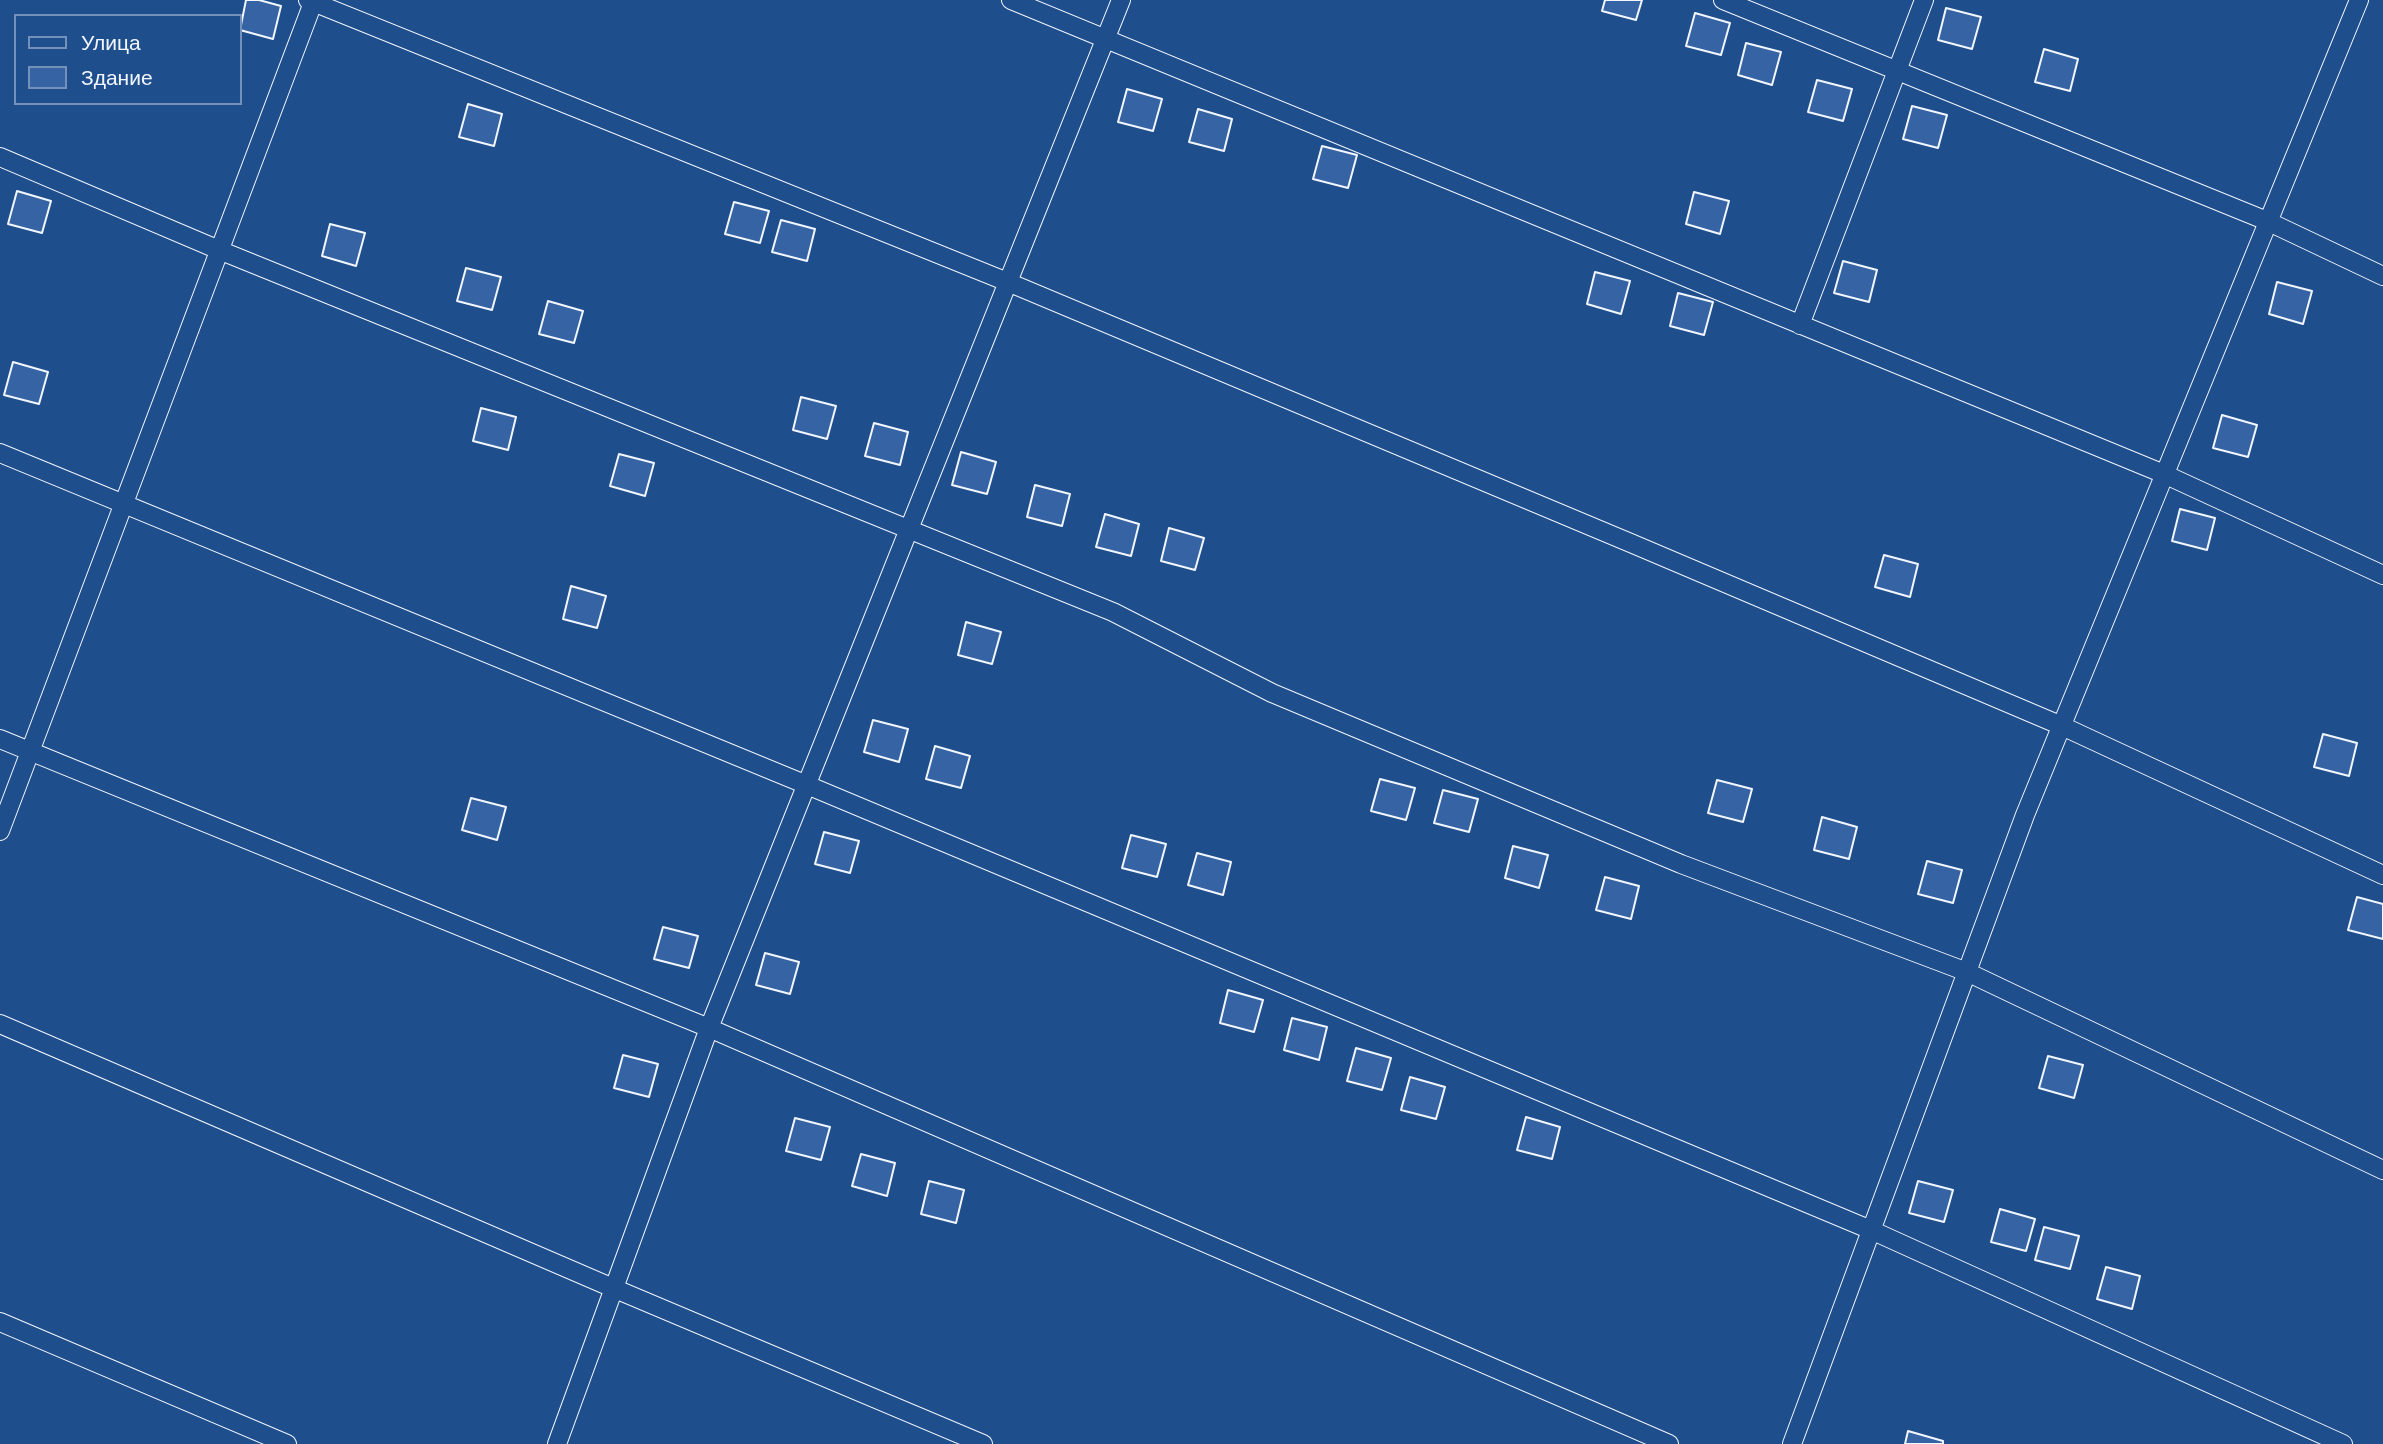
<!DOCTYPE html>
<meta charset="utf-8">
<style>
body{margin:0}
#map{position:relative;width:2383px;height:1444px;overflow:hidden;background:#1f4e8c;font-family:Arial,sans-serif}
canvas{display:block}
.legend{position:absolute;left:14px;top:14px;width:228px;height:91px;box-sizing:border-box;background:#1f4e8c;border:2px solid #7391ba;margin:0;padding:9px 12px;list-style:none;font-size:21px;color:#f2f6ff}
.legend li{display:flex;align-items:center;gap:14px;height:35px}
.legend b{width:35px;border:2px solid #7391ba}
</style>
<div id="map">
<canvas width="2383" height="1444"></canvas>
<ul class="legend">
<li><b style="height:9px;background:#1f4e8c"></b>Улица</li>
<li><b style="height:19px;background:#3563a3"></b>Здание</li>
</ul>
</div>
<script>
const ctx = document.querySelector('canvas').getContext('2d');
ctx.lineJoin = 'round';
function paint(path, color) {
  ctx.fillStyle = color;
  ctx.fill(path, 'evenodd');
}
function shape(rows) {
  const path = new Path2D();
  for (const r of rows) {
    path.moveTo(r[0], r[1]);
    for (let i = 2; i < r.length; i += 2) path.lineTo(r[i], r[i + 1]);
  }
  return path;
}
function stroke(path, color, width, dash) {
  ctx.strokeStyle = color;
  ctx.lineWidth = width;
  ctx.lineCap = dash ? 'butt' : 'round';
  ctx.setLineDash(dash || []);
  ctx.stroke(path);
}
const building = shape([
 [246,0,259,0,281,6,273,39,240,30,246,0],
 [1605,0,1642,0,1636,20,1602,11,1605,0],
 [1946,8,1981,17,1972,49,1938,40,1946,8],
 [1695,13,1730,23,1721,55,1686,46,1695,13],
 [1746,43,1781,52,1772,85,1738,75,1746,43],
 [2044,49,2078,59,2070,91,2035,82,2044,49],
 [1817,80,1852,89,1843,121,1808,112,1817,80],
 [1127,89,1162,99,1153,131,1118,122,1127,89],
 [468,104,502,114,494,146,459,137,468,104],
 [1912,106,1947,115,1938,148,1903,139,1912,106],
 [1198,109,1232,119,1224,151,1189,142,1198,109],
 [1322,146,1357,155,1348,188,1313,179,1322,146],
 [17,191,51,201,42,233,8,224,17,191],
 [1694,192,1729,201,1720,234,1686,224,1694,192],
 [734,202,769,211,760,243,725,234,734,202],
 [781,220,815,229,807,261,772,252,781,220],
 [330,224,365,233,356,266,322,256,330,224],
 [1843,261,1877,270,1869,302,1834,293,1843,261],
 [466,268,501,277,492,310,457,301,466,268],
 [1595,272,1630,281,1621,314,1587,304,1595,272],
 [2277,282,2312,291,2303,324,2269,314,2277,282],
 [1678,293,1713,302,1704,335,1670,326,1678,293],
 [548,301,583,311,574,343,539,334,548,301],
 [13,362,48,372,39,404,4,395,13,362],
 [801,397,836,406,827,439,793,430,801,397],
 [481,408,516,417,508,450,473,441,481,408],
 [2222,415,2257,425,2248,457,2213,448,2222,415],
 [874,423,908,432,900,465,865,456,874,423],
 [961,452,996,462,987,494,952,485,961,452],
 [619,454,654,463,645,496,610,486,619,454],
 [1035,485,1070,494,1062,526,1027,517,1035,485],
 [2180,509,2215,518,2207,550,2172,541,2180,509],
 [1105,514,1139,524,1131,556,1096,547,1105,514],
 [1169,528,1204,538,1195,570,1161,561,1169,528],
 [1884,555,1918,564,1910,597,1875,587,1884,555],
 [571,586,606,596,597,628,563,619,571,586],
 [966,622,1001,632,992,664,958,655,966,622],
 [873,720,908,729,899,762,864,752,873,720],
 [2323,734,2357,743,2349,776,2314,767,2323,734],
 [935,746,970,756,961,788,926,779,935,746],
 [1380,779,1415,788,1406,820,1371,811,1380,779],
 [1717,780,1752,789,1743,822,1708,813,1717,780],
 [1443,790,1478,799,1469,832,1434,823,1443,790],
 [471,798,506,807,497,840,462,830,471,798],
 [1822,817,1857,827,1849,859,1814,850,1822,817],
 [824,832,859,841,850,873,815,864,824,832],
 [1131,835,1166,844,1157,877,1122,868,1131,835],
 [1513,846,1548,855,1539,888,1505,878,1513,846],
 [1197,853,1231,862,1223,895,1188,885,1197,853],
 [1927,861,1962,870,1953,903,1918,894,1927,861],
 [1605,877,1639,886,1631,919,1596,910,1605,877],
 [2357,897,2383,904,2383,939,2348,930,2357,897],
 [663,927,698,936,689,968,654,959,663,927],
 [765,953,799,962,790,994,756,985,765,953],
 [1228,990,1263,1000,1254,1032,1220,1023,1228,990],
 [1292,1018,1327,1027,1319,1060,1284,1050,1292,1018],
 [1356,1048,1391,1058,1382,1090,1347,1081,1356,1048],
 [623,1055,658,1064,649,1097,614,1088,623,1055],
 [2048,1056,2083,1065,2074,1098,2039,1088,2048,1056],
 [1410,1077,1445,1087,1436,1119,1401,1110,1410,1077],
 [1526,1117,1560,1127,1552,1159,1517,1150,1526,1117],
 [795,1118,830,1127,821,1160,786,1151,795,1118],
 [861,1154,895,1163,887,1196,852,1186,861,1154],
 [929,1181,964,1190,956,1223,921,1214,929,1181],
 [1918,1181,1953,1190,1944,1222,1909,1213,1918,1181],
 [2000,1209,2035,1219,2026,1251,1991,1242,2000,1209],
 [2044,1227,2079,1236,2070,1269,2035,1260,2044,1227],
 [2106,1267,2140,1276,2132,1309,2097,1299,2106,1267],
 [1908,1431,1943,1441,1943,1444,1905,1444,1908,1431]
]);
const minor = shape([
 [308,0,1010,283,1633,544,2062,726,2383,875],
 [1011,0,2164,474,2383,575],
 [1723,0,2267,221,2383,276],
 [0,157,219,250,1113,612,1272,693,1681,864,1967,972,2383,1170],
 [1800,325,1924,0],
 [0,453,807,785,1871,1230,2343,1444],
 [0,739,709,1028,1669,1444],
 [0,831,314,0],
 [0,1024,613,1288,983,1444],
 [0,1322,287,1444],
 [557,1444,709,1028,1121,0],
 [1792,1444,2025,815,2359,0]
]);
paint(building, '#3563a3');
stroke(building, '#f2f6ff', 2);
stroke(minor, '#f2f6ff', 20);
stroke(minor, '#1f4e8c', 18);
</script>
